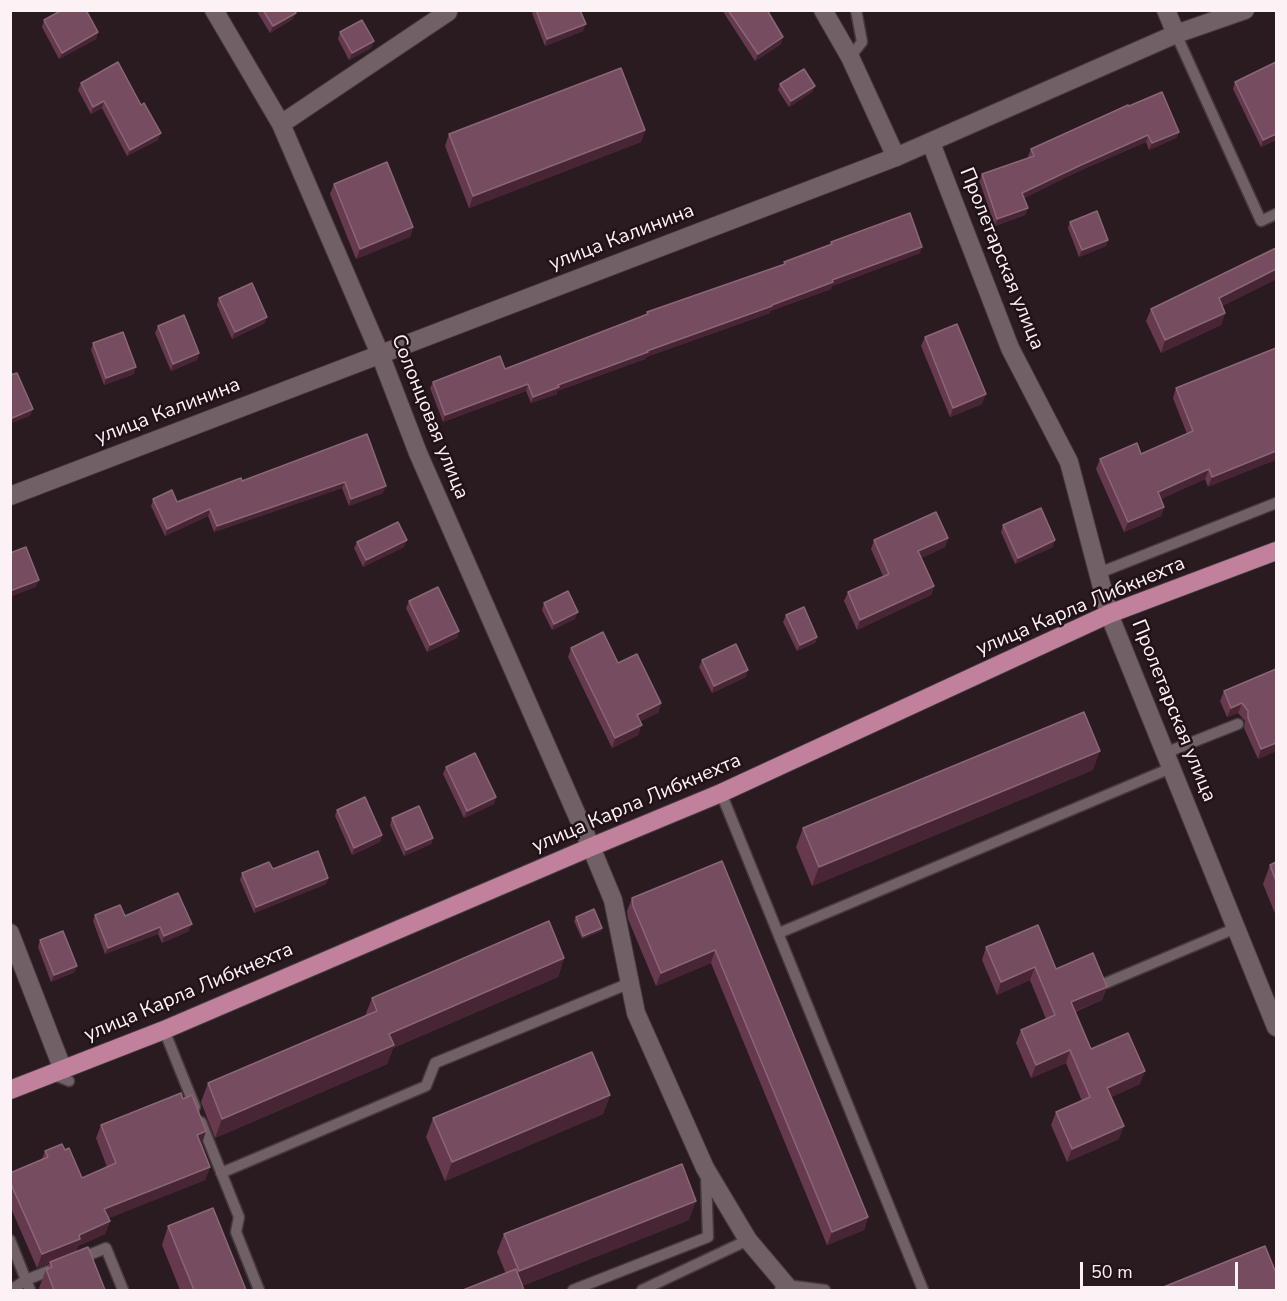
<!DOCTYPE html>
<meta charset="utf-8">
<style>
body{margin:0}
#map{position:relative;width:1287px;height:1301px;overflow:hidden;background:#2a1b21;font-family:"Nunito Sans",sans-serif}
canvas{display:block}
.frame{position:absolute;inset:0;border:12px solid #fcf1f5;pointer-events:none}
.scale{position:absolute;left:1080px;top:1262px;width:158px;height:27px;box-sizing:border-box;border:3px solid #fcf1f5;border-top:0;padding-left:8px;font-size:18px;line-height:21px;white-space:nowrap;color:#fcf1f5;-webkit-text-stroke:4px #201218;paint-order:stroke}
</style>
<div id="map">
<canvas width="1287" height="1301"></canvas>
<div class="frame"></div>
<div class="scale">50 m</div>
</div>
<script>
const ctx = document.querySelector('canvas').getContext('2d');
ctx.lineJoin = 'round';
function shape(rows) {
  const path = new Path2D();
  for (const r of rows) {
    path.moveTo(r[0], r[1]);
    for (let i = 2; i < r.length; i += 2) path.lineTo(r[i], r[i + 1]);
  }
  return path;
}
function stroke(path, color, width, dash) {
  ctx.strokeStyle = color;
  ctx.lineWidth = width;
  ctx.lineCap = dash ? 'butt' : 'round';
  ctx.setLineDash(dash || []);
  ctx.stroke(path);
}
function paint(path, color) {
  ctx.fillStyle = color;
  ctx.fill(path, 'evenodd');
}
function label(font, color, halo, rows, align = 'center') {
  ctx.font = font + ' "Nunito Sans",sans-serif';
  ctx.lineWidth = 5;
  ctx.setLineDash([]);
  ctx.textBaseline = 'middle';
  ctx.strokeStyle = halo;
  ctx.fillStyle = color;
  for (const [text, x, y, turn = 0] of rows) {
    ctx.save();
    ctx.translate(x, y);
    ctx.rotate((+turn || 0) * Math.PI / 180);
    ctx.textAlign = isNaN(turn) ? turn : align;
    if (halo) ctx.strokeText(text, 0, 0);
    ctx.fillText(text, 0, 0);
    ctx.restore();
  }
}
const lane = shape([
 [1176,34,1261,221,1276,214],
 [850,57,862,42,856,10],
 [1099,573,1276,503],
 [1165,753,1238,724],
 [721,793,923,1290],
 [779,933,1171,768],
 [1106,983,1236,928],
 [164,1030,195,1107],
 [52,1074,69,1081],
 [201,1122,239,1217,236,1232,259,1290],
 [221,1173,426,1086,435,1063,630,983],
 [10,1240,30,1290],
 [79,1259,106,1248,123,1290],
 [786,1285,825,1290],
 [11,1290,26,1280,56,1268],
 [573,1290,708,1237,706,1174],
 [642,1290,748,1240]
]);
const street = shape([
 [214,10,281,124,380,354,418,453,591,847,613,900,636,1013,705,1168,748,1240,786,1285,784,1290],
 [823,10,850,57,896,157],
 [281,124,448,12,447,10],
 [931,143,1010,348,1069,462,1109,614,1276,1027],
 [10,933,63,1070]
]);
const secondary = shape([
 [1166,10,1176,34],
 [10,496,896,157,1176,34,1245,10]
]);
const primary = shape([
 [10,1090,164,1030,591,847,721,793,1109,614,1276,551]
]);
const wall = shape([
 [256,10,294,10,293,19,270,33],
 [533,10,580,10,583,31,545,46,532,13],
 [722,10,767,10,781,44,755,61],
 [44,20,98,32,96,39,59,59,42,27],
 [340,32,374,41,371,48,349,60,338,39],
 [1235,82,1276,140,1261,147,1233,89],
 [81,83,158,140,127,156,102,108,91,114,78,90],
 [780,84,815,86,812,92,789,107,778,90],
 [645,130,641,142,469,208,445,146,449,134],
 [1179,132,1176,138,1149,150,1146,142,1079,171,1024,198,1028,208,1025,215,995,226,979,180,982,174,1029,158,1028,156,1031,149],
 [334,184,413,227,410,237,356,259,330,194],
 [1070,222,1108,240,1106,246,1079,257,1068,228],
 [831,242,920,253,832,286,831,289,770,311,770,313,646,357,645,359,557,391,557,394,531,403,526,391,443,422,430,388,433,382,505,369,646,314,647,312,784,264,784,262,830,245],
 [1276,248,1276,279,1222,306,1225,313,1221,325,1161,353,1146,321,1151,309],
 [219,298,265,323,232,339,217,305],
 [158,326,199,353,197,360,171,371,155,333],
 [925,337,982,404,950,417,921,346],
 [93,343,134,374,104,385,91,350],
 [1276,348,1208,487,1205,479,1161,499,1164,507,1161,516,1124,532,1096,469,1100,459,1141,454,1187,434,1173,398,1176,388],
 [367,434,383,493,349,506,342,488,214,532,208,516,165,536,151,506,153,499,177,502,242,481],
 [1003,525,1053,547,1015,564,1001,532],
 [948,538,945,547,921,558,934,586,931,595,857,630,844,601,848,592,883,576,871,549,874,540],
 [357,542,404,547,363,567,354,548],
 [409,601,459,631,457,638,427,652,406,608],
 [544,603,575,619,552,630,542,610],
 [786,615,817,637,815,643,797,651,783,622],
 [571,648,618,663,661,703,658,713,640,721,638,735,612,748,568,657],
 [702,660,746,677,712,693,699,667],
 [1276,669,1276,751,1258,759,1244,728,1245,721,1238,713,1227,717,1220,701,1224,691],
 [446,767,496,797,494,804,464,818,443,774],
 [1093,770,812,886,796,847,803,828],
 [337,810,382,835,380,842,352,855,335,816],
 [392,818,433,838,431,844,404,856,390,825],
 [722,861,868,1217,864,1230,827,1245,711,963,656,986,628,919,627,911,632,898],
 [1276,862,1276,916,1263,884,1270,865],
 [242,873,328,878,326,884,254,913,240,880],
 [95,915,125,916,189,931,162,943,158,934,105,954,93,921],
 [576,917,602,928,601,931,582,939,574,921],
 [40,940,75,972,51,982,38,947],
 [986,947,1056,969,1107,987,1102,1000,1075,1012,1091,1049,1140,1084,1111,1097,1119,1139,1067,1162,1051,1125,1056,1112,1082,1101,1066,1063,1031,1078,1016,1043,1021,1030,1046,1019,1030,980,997,995,982,960],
 [564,958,558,977,393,1048,387,1064,215,1138,201,1102,208,1083,365,1016,372,998],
 [610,1095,603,1114,445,1181,426,1137,433,1118],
 [101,1125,202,1144,210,1167,205,1180,108,1218,110,1221,105,1234,78,1246,76,1252,37,1268,10,1206,10,1173,42,1159,45,1151,65,1150,82,1178,107,1167,96,1138],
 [689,1220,522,1286,506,1274,497,1252,504,1234],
 [168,1226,246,1290,180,1290,162,1245],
 [50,1262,105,1290,40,1290,39,1288,46,1269,48,1268]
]);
const shadedWall = shape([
 [296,13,293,19,270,33,273,26],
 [586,24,583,31,545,46,547,39],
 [98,32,96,39,59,59,62,53],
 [783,37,781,44,755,61,758,54],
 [374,41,371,48,349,60,352,53],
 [815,86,812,92,789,107,791,101],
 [104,101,102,108,91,114,93,107],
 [645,130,641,142,469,208,473,196],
 [1179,132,1176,138,1149,150,1152,143],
 [161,133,158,140,127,156,130,150],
 [1276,134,1276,140,1261,147,1263,140],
 [1148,135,1146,142,1079,171,1020,200,1022,193,1081,165],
 [1028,208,1025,215,995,226,997,219],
 [413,227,410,237,356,259,360,249],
 [1108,240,1106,246,1079,257,1082,250],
 [922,247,920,253,832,286,831,289,770,311,770,313,646,357,645,359,557,391,557,394,531,403,533,397,558,385,647,351,772,305,832,280],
 [1276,269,1276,279,1214,310,1219,298],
 [1225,313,1221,325,1161,353,1165,340],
 [267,317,265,323,232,339,235,332],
 [199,353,197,360,171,371,173,364],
 [136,367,134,374,104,385,106,378],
 [528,384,526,391,443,422,445,415],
 [986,394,982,404,950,417,953,408],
 [33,409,30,416,10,424,10,419],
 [1276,451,1276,460,1208,487,1212,477],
 [1209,469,1205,479,1154,502,1158,492],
 [345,482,342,488,214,532,217,526],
 [386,486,383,493,349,506,351,499],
 [1164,507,1161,516,1124,532,1128,522],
 [210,509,208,516,165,536,167,529],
 [948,538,945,547,915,561,918,551],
 [407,540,404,547,363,567,366,560],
 [1055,540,1053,547,1015,564,1018,558],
 [39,580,36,587,10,597,10,591],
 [934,586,931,595,857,630,860,620],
 [578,612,575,619,552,630,554,624],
 [459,631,457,638,427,652,430,645],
 [817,637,815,643,797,651,800,645],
 [748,670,746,677,712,693,714,686],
 [661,703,658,713,633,725,637,715],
 [1242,703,1238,713,1227,717,1231,708],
 [642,725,638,735,612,748,615,738],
 [1276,743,1276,751,1258,759,1261,749],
 [1100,751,1093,770,812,886,819,867],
 [496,797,494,804,464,818,467,811],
 [382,835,380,842,352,855,354,848],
 [433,838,431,844,404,856,406,850],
 [328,878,326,884,254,913,256,907],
 [192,924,189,931,162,943,164,936],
 [160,927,158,934,105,954,108,948],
 [602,928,601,931,582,939,583,936],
 [715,950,711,963,656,986,661,973],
 [564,958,558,977,393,1048,387,1064,215,1138,222,1119,389,1034],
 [77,966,75,972,51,982,54,975],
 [1035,967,1030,980,997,995,1001,982],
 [1107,987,1102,1000,1066,1015,1071,1002],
 [1070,1050,1066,1063,1031,1078,1036,1065],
 [1145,1071,1140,1084,1103,1101,1107,1088],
 [610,1095,603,1114,445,1181,452,1162],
 [1124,1126,1119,1139,1067,1162,1072,1149],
 [206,1131,202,1144,192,1148,197,1135],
 [210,1167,205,1180,100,1222,104,1209],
 [696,1201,689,1220,512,1290,519,1271],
 [868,1217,864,1230,827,1245,832,1232],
 [110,1221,105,1234,78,1246,76,1252,37,1268,42,1254,79,1235]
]);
const building = shape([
 [62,10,86,10,98,32,62,53,44,20,62,10],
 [263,10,294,10,296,13,273,26,263,10],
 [536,10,580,10,586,24,547,39,536,10],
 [728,10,767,10,783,37,758,54,728,10],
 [362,20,374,41,352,53,340,32,362,20],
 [118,62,141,105,144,103,161,133,130,150,104,101,93,107,81,83,118,62],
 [1276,62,1276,134,1263,140,1235,82,1276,62],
 [621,68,645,130,473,196,449,134,621,68],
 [804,69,815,86,791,101,780,84,804,69],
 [1162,92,1179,132,1152,143,1148,135,1081,165,1022,193,1028,208,997,219,982,174,1034,156,1031,149,1128,105,1129,106,1162,92],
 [387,162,413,227,360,249,334,184,387,162],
 [1097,211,1108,240,1082,250,1070,222,1097,211],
 [910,213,922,247,832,280,833,282,772,305,772,306,647,351,648,352,558,385,559,387,533,397,528,384,445,415,433,382,500,356,505,369,648,314,647,312,785,264,784,262,832,244,831,242,910,213],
 [1276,248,1276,269,1219,298,1225,313,1165,340,1151,309,1276,248],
 [252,283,267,317,235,332,219,298,252,283],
 [184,315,199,353,173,364,158,326,184,315],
 [957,324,986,394,953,408,925,337,957,324],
 [123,332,136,367,106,378,93,343,123,332],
 [1276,348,1276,451,1212,477,1209,469,1158,492,1164,507,1128,522,1100,459,1137,443,1141,454,1193,431,1176,388,1276,348],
 [17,373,33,409,10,419,10,375,17,373],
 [367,434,386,486,351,499,345,482,217,526,210,509,167,529,153,499,172,490,177,502,241,478,242,481,367,434],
 [1041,508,1055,540,1018,558,1003,525,1041,508],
 [936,512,948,538,918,551,934,586,860,620,848,592,889,574,874,540,936,512],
 [398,522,407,540,366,560,357,542,398,522],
 [26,547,39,580,10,591,10,553,26,547],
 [438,587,459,631,430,645,409,601,438,587],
 [568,591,578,612,554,624,544,603,568,591],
 [804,607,817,637,800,645,786,615,804,607],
 [603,632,618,663,637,654,661,703,637,715,642,725,615,738,571,648,603,632],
 [736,644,748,670,714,686,702,660,736,644],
 [1276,669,1276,743,1261,749,1248,718,1248,711,1242,703,1231,708,1224,691,1276,669],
 [1084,712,1100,751,819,867,803,828,1084,712],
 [475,753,496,797,467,811,446,767,475,753],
 [365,797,382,835,354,848,337,810,365,797],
 [419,806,433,838,406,850,392,818,419,806],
 [318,851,328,878,256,907,242,873,269,862,273,869,318,851],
 [722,861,868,1217,832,1232,715,950,661,973,633,906,632,898,722,861],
 [1276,862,1276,881,1270,865,1276,862],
 [178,893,192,924,164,936,160,927,108,948,95,915,120,905,125,916,178,893],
 [594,909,602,928,583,936,576,917,594,909],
 [549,921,564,958,389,1034,394,1045,222,1119,208,1083,377,1011,372,998,549,921],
 [1038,925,1056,969,1093,953,1107,987,1071,1002,1091,1049,1128,1033,1145,1071,1107,1088,1124,1126,1072,1149,1056,1112,1090,1097,1070,1050,1036,1065,1021,1030,1055,1015,1035,967,1001,982,986,947,1038,925],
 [63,931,77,966,54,975,40,940,63,931],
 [592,1052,610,1095,452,1162,433,1118,592,1052],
 [181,1093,183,1099,192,1095,206,1131,197,1135,210,1167,104,1209,110,1221,79,1235,80,1239,42,1254,10,1182,10,1173,48,1157,45,1151,62,1144,65,1150,69,1148,82,1178,116,1163,101,1125,181,1093],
 [682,1164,696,1201,519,1271,504,1234,682,1164],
 [213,1208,246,1290,194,1290,168,1226,213,1208],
 [1265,1246,1276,1273,1276,1290,1156,1290,1265,1246],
 [88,1247,105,1290,54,1290,46,1269,52,1267,50,1262,88,1247],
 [516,1269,524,1290,463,1290,516,1269]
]);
const streetNames = [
 ["улица Калинина",622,238,-21],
 ["Пролетарская улица",1001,259,68],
 ["улица Калинина",168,412,-21],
 ["Солонцовая улица",429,417,68],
 ["улица Карла Либкнехта",1081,607,-23],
 ["Пролетарская улица",1173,711,68],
 ["улица Карла Либкнехта",637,804,-23],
 ["улица Карла Либкнехта",189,993,-23]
];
stroke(lane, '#453a3e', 13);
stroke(street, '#453a3e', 20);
stroke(secondary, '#453a3e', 20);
stroke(primary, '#453a3e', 20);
stroke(lane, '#726067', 10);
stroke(street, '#726067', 18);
stroke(secondary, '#726067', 18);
stroke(primary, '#c1809c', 18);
paint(wall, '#66394e');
paint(shadedWall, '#472534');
paint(building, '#764d60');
stroke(building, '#8b6677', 1.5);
label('20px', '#fcf1f5', '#201218', streetNames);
</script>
